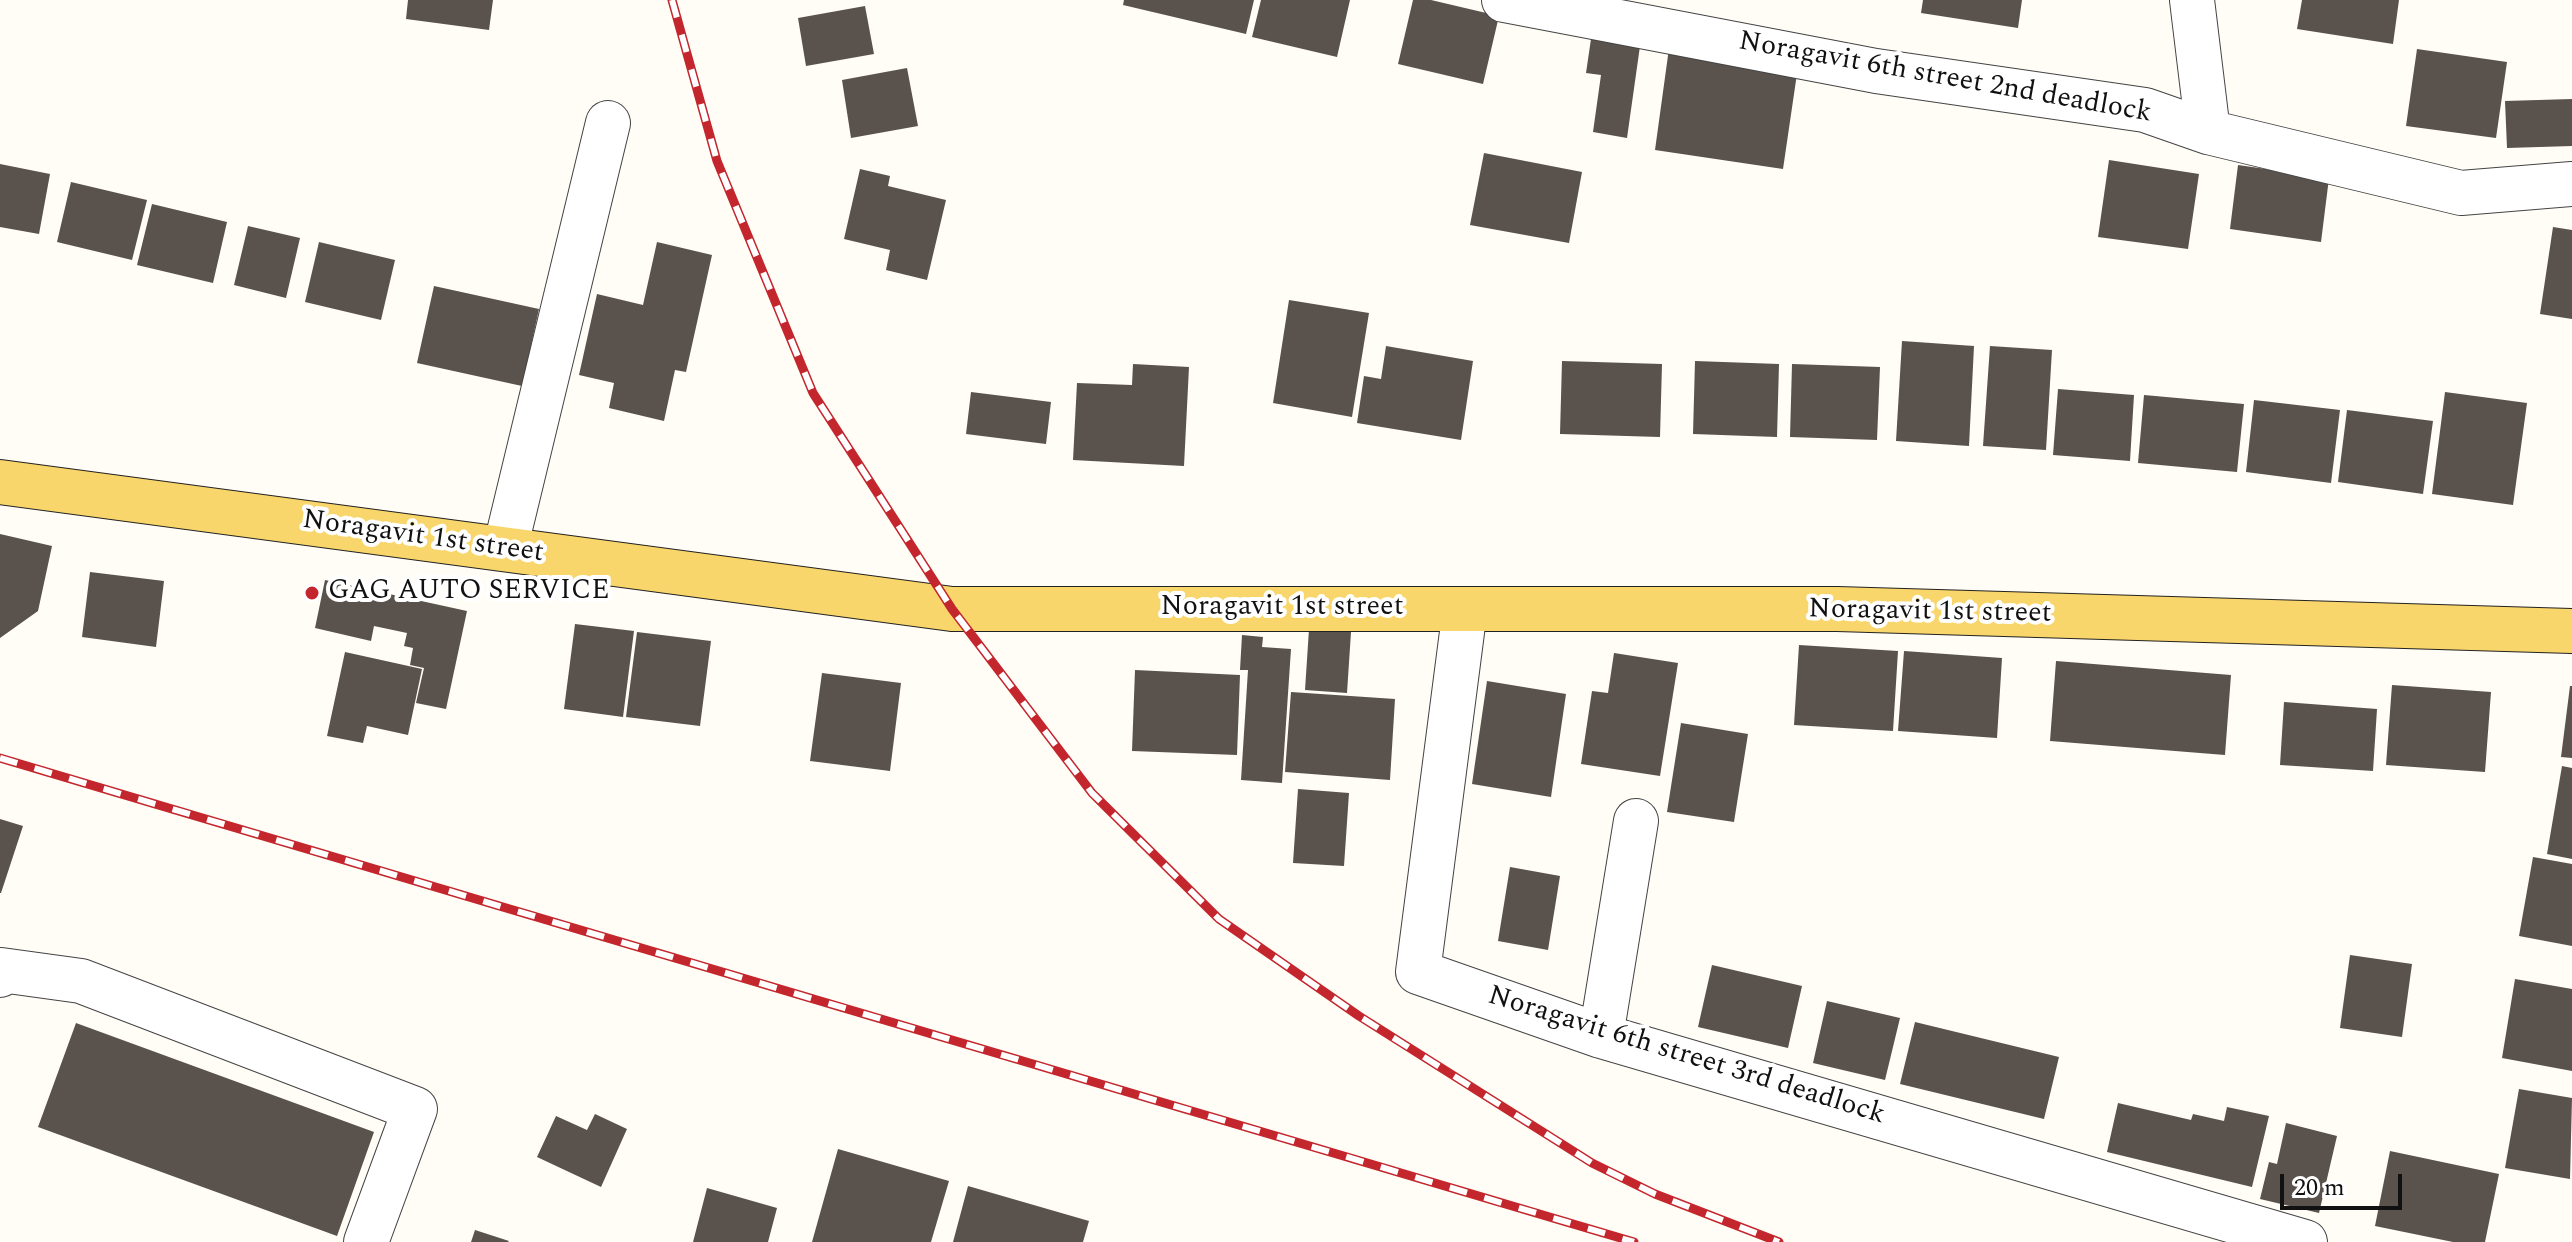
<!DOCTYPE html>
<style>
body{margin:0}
#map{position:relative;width:2572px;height:1242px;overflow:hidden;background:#fffdf5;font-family:Spectral,serif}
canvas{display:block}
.scale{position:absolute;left:2280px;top:1174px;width:122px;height:36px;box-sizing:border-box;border:4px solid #111;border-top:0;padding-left:10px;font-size:24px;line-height:28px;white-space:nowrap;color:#111;-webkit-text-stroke:6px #fff;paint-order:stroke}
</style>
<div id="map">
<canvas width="2572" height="1242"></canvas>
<div class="scale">20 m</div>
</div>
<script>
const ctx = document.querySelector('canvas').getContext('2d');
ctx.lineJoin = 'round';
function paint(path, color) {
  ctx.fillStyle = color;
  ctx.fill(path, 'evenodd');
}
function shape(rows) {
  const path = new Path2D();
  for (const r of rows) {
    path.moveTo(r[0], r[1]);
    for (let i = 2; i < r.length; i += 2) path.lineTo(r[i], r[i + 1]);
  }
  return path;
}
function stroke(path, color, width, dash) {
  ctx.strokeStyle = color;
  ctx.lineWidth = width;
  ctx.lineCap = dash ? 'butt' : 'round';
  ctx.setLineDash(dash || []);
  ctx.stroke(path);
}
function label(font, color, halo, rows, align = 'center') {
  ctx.font = font + ' Spectral,serif';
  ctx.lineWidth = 8;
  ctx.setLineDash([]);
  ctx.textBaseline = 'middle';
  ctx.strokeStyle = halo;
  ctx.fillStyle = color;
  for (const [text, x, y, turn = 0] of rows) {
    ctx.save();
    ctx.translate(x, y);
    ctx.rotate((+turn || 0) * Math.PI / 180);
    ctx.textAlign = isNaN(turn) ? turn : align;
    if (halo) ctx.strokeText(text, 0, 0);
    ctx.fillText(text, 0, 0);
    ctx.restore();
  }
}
const building = shape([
 [408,0,493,0,489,30,406,19],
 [1124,0,1254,0,1246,34,1123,5],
 [1261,0,1350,0,1337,57,1252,37],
 [1413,0,1431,0,1499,16,1483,84,1398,64],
 [1923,0,2022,0,2018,28,1921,13],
 [2302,0,2399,0,2393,44,2297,29],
 [865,6,874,54,806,66,798,18],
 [1591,39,1640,46,1627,138,1593,132,1601,75,1586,73],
 [1670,41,1799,60,1783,169,1655,150],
 [2417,49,2507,62,2496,138,2406,126],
 [907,68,918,126,851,138,842,80],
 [2572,99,2572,146,2507,148,2505,101],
 [1484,153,1582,172,1569,243,1470,225],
 [2109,160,2199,174,2188,249,2098,237],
 [0,164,50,174,39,234,0,227],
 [2238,165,2329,178,2321,242,2230,229],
 [860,169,890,176,888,186,946,200,927,280,886,270,890,250,844,239],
 [71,182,147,200,132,260,57,242],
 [152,204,227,222,213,283,137,265],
 [248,226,300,238,286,298,234,285],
 [2553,227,2572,230,2572,319,2540,314],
 [319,242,395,260,381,320,305,302],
 [657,242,712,255,686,372,675,370,664,421,609,408,614,383,579,375,597,294,643,305],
 [434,286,539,309,522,386,417,363],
 [1289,300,1369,313,1352,417,1273,403],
 [1902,341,1974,346,1969,446,1896,441],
 [1386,346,1473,361,1461,440,1357,423,1364,376,1381,379],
 [1990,346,2052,350,2046,450,1983,446],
 [1562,361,1662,364,1660,437,1560,434],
 [1695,361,1779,364,1777,437,1693,434],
 [1133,364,1189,367,1184,466,1073,460,1077,383,1132,385],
 [1792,364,1880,367,1877,440,1790,437],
 [2058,389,2134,395,2130,461,2053,455],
 [971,392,1051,402,1046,444,966,434],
 [2445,392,2527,403,2513,505,2432,494],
 [2144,395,2244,404,2237,472,2138,463],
 [2254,400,2340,410,2331,483,2246,472],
 [2347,410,2433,421,2423,494,2338,482],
 [0,534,52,546,38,611,0,638],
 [90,572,164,581,156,647,82,637],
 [325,580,467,611,446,709,416,703,424,668,410,665,413,648,404,646,407,633,374,626,371,641,315,628],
 [1310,614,1352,617,1347,693,1305,690],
 [575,624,634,631,623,717,564,709],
 [637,632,711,641,700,726,626,717],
 [1242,635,1263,637,1262,647,1291,649,1282,783,1241,780,1248,670,1240,670],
 [1799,645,1898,651,1893,731,1794,725],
 [1904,651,2002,658,1997,738,1898,731],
 [345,652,422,669,408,735,367,726,363,743,327,736],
 [1614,653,1678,663,1660,776,1581,764,1592,691,1608,693],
 [2056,661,2231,675,2225,755,2050,741],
 [1135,670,1240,675,1237,755,1132,751],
 [822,673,901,683,890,771,810,761],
 [1487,681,1566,694,1551,797,1472,784],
 [2392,685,2491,692,2485,772,2386,765],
 [2570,686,2572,686,2572,758,2561,757],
 [1291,692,1395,699,1390,780,1285,772],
 [2284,702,2377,709,2373,771,2280,765],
 [1681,723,1748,734,1734,822,1667,812],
 [2562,766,2572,768,2572,859,2547,854],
 [1298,789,1349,793,1344,866,1293,863],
 [0,819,23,826,1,893,0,893],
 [2533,857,2572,864,2572,946,2519,936],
 [1510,867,1560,876,1548,950,1498,941],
 [2350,955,2412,964,2402,1037,2340,1028],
 [1712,965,1802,986,1788,1048,1698,1027],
 [2515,979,2572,989,2572,1071,2502,1058],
 [1827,1001,1900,1018,1885,1080,1813,1063],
 [1915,1022,2059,1057,2044,1119,1900,1084],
 [76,1023,374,1132,337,1236,38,1127],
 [2519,1089,2572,1098,2570,1179,2505,1168],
 [2118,1103,2191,1120,2193,1114,2224,1121,2227,1107,2269,1116,2252,1187,2107,1152],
 [595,1114,627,1129,601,1187,537,1157,556,1116,587,1130],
 [2286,1123,2337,1136,2319,1213,2260,1199,2269,1162,2277,1164],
 [838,1149,949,1181,931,1242,812,1242],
 [2390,1151,2499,1174,2485,1242,2453,1242,2375,1226],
 [968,1186,1089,1221,1083,1242,953,1242],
 [707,1188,777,1208,768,1242,693,1242],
 [475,1230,509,1241,508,1242,471,1242]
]);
const minor = shape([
 [1504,0,1876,71,2145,110,2208,132,2461,193,2572,184],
 [2192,0,2208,132],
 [505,549,608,123],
 [1465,609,1418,972,1601,1036,2305,1242],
 [0,975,1,970,81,981,415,1109,366,1242],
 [1601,1036,1636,821]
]);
const major = shape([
 [0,482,952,609,1837,609,2572,631]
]);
const rail = shape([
 [672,0,717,161,813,393,952,609,1092,793,1219,919,1359,1016,1592,1163,1655,1194,1779,1242],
 [0,758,1634,1242]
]);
const markers = [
 [312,593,8,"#c4262e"]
];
const streetNames = [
 ["Noragavit 6th street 2nd deadlock",1945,79,10],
 ["Noragavit 1st street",423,538,8],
 ["Noragavit 1st street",1282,609],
 ["Noragavit 1st street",1930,613,1],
 ["Noragavit 6th street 3rd deadlock",1686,1057,17]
];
const poiNames = [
 ["GAG AUTO SERVICE",328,593]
];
paint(building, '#5a524d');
stroke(minor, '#444', 46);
stroke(major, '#222', 46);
stroke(minor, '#fff', 44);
stroke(major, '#f9d66b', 44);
stroke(rail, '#c4262e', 9);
stroke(rail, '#fff', 6, [18]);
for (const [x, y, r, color] of markers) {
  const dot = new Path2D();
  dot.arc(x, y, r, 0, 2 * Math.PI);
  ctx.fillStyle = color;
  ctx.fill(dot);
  stroke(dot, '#fff', 3);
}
label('28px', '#111', '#fff', streetNames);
label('28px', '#111', '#fff', poiNames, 'left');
</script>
